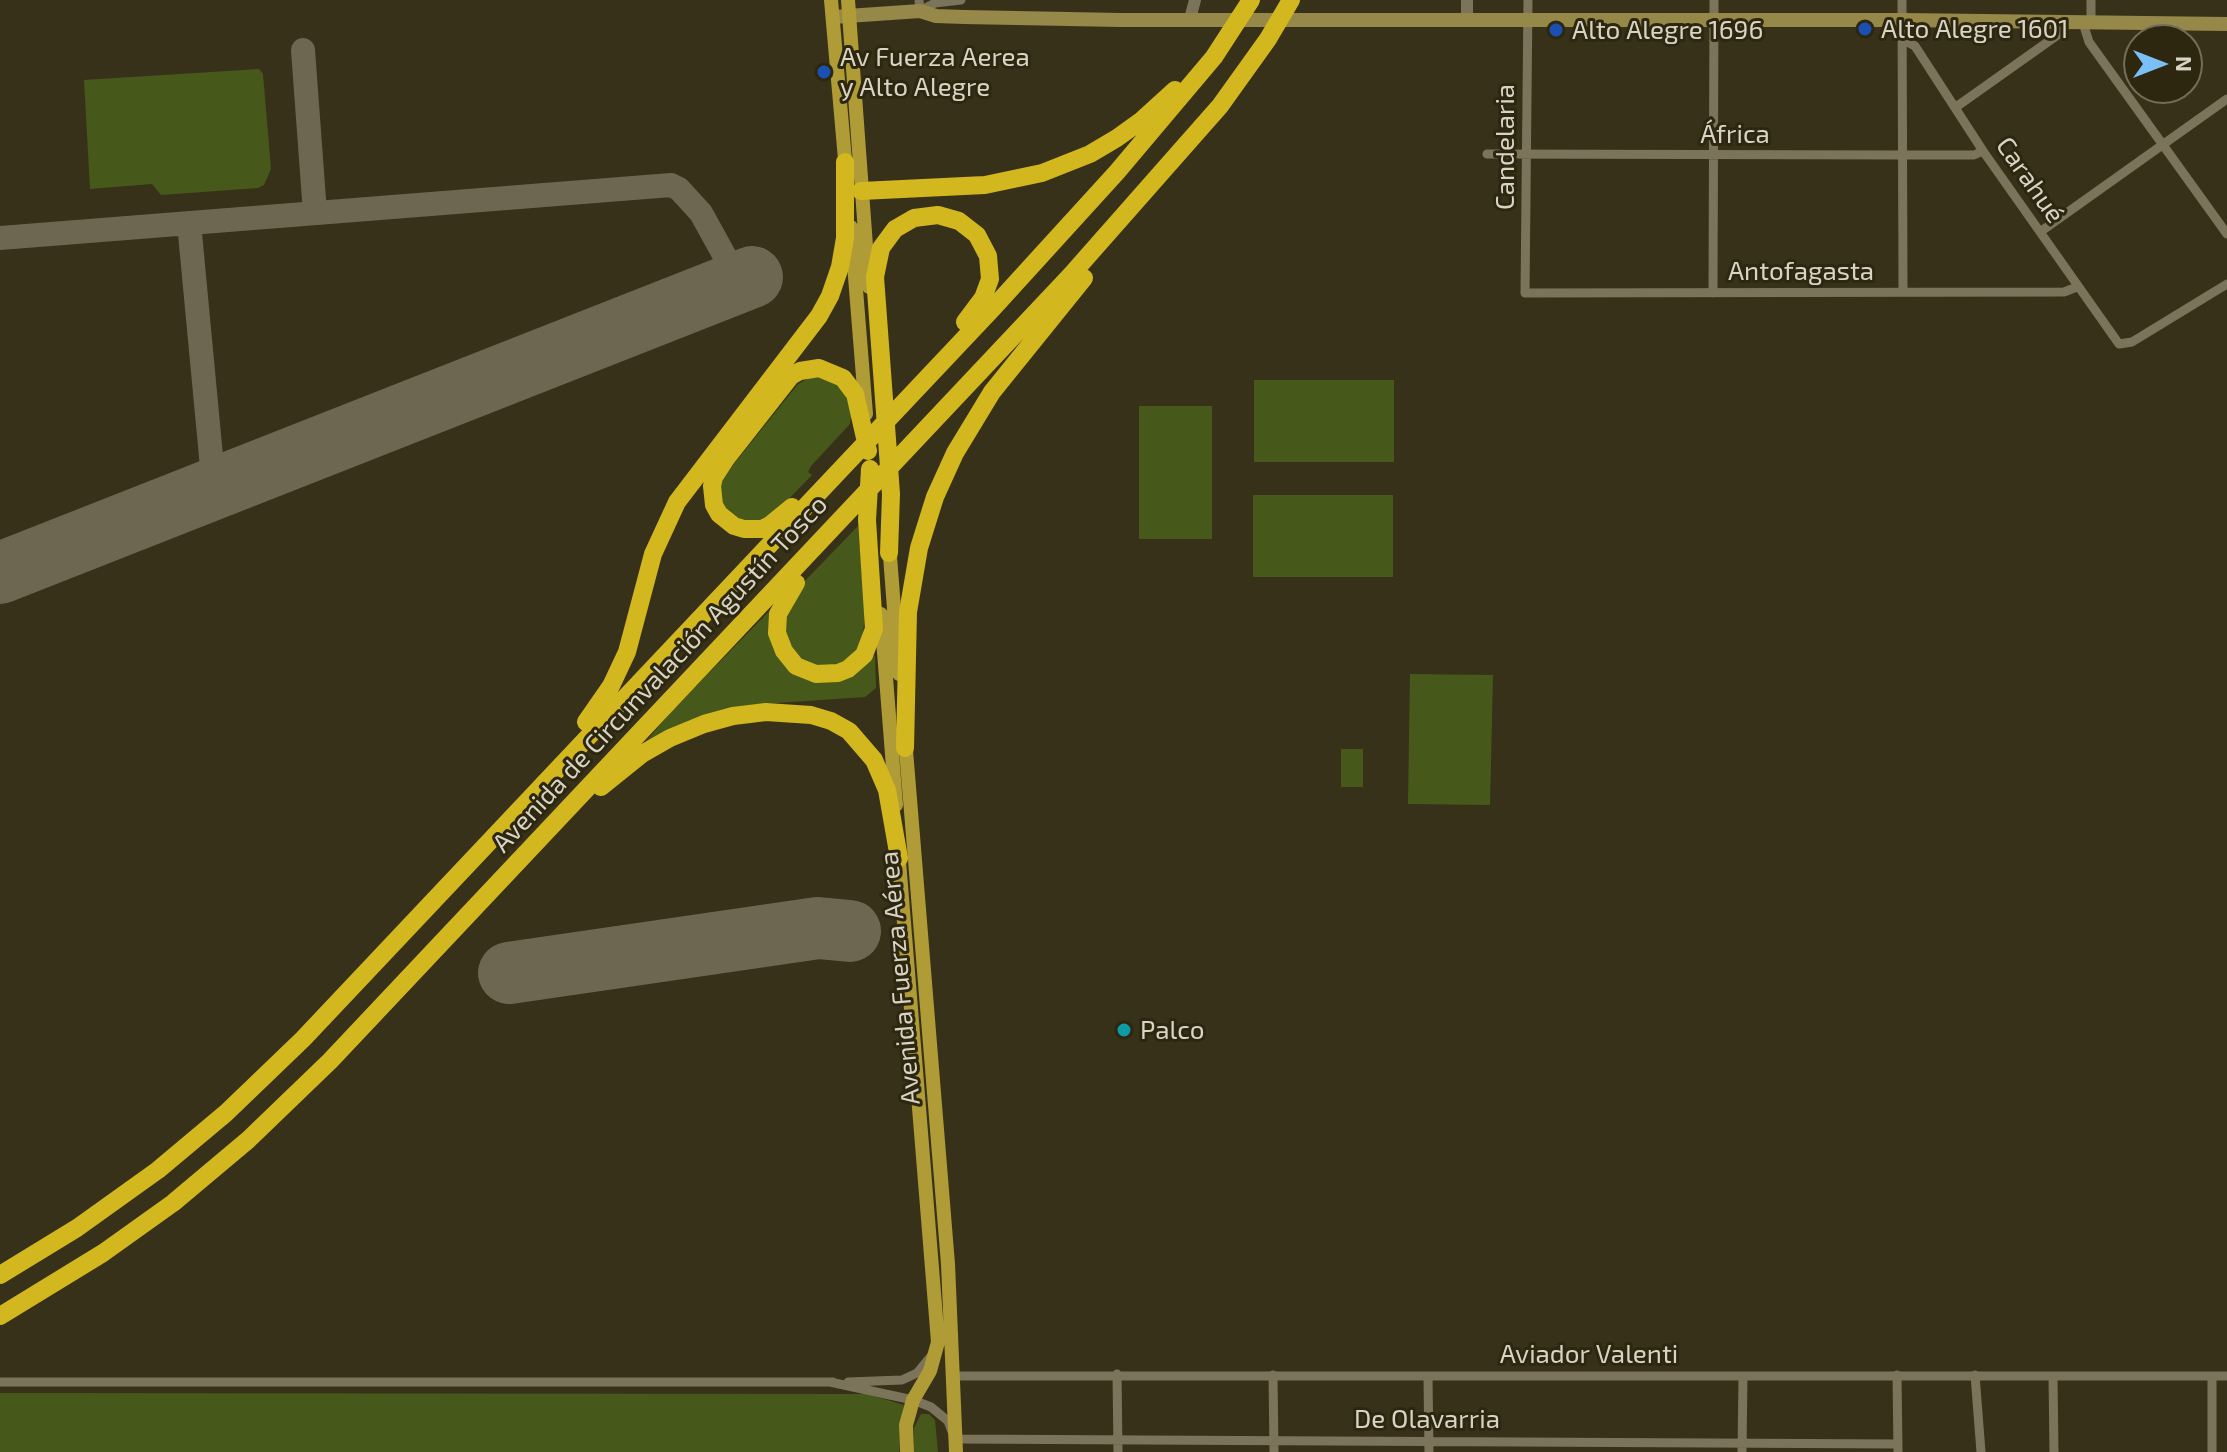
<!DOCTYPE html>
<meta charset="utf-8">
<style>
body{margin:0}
#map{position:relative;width:2227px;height:1452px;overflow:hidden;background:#383119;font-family:"Exo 2",sans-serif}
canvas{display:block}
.north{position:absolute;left:2123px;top:24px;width:80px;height:80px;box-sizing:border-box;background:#2e270f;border:2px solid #726c58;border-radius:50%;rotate:90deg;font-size:22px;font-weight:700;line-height:32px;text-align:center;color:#d7d3c5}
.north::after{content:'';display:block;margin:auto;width:28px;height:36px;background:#7abff8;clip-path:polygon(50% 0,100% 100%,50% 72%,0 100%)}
</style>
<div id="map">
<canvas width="2227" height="1452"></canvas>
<div class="north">N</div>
</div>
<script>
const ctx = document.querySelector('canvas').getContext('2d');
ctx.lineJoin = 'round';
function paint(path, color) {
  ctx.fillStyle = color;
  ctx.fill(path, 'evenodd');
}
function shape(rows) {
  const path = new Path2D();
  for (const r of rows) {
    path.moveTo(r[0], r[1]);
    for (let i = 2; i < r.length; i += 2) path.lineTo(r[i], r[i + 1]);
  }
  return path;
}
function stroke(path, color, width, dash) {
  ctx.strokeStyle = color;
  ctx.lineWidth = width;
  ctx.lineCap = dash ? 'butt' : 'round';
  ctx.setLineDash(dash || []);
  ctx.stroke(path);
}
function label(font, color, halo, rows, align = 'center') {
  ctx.font = font + ' "Exo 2",sans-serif';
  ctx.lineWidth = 6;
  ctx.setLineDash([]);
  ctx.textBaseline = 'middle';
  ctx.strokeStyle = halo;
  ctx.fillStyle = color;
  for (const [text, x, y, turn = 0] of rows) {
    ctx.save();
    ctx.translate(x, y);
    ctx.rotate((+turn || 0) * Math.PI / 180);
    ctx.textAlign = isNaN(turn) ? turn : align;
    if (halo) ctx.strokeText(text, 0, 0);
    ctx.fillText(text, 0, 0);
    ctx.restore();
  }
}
const green = shape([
 [259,69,263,74,271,169,264,185,258,188,161,195,152,184,90,189,84,80],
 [821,377,842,387,852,411,850,424,811,466,808,472,812,475,779,509,760,521,752,522,738,519,724,507,720,499,721,480,798,384,809,378],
 [1254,380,1394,380,1394,462,1254,462],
 [1139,406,1212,406,1212,539,1139,539],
 [1253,495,1393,495,1393,577,1253,577],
 [858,526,865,610,863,635,856,656,828,670,794,656,783,628,789,604,802,584],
 [775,605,772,617,809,679,871,653,875,656,876,688,865,697,762,704,643,745,669,714],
 [1410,674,1493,675,1490,805,1408,804],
 [1341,749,1363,749,1363,787,1341,787],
 [0,1393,867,1394,904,1405,900,1421,899,1452,0,1452],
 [921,1414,929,1414,935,1420,938,1452,914,1452,914,1428]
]);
const taxiway = shape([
 [303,50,315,213],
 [189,223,214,488],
 [0,238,671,185,679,189,701,213,739,282]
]);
const runway = shape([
 [0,573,752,277],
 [509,973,818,928,850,931]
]);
const minor = shape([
 [919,0,920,11,935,3,961,0],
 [1528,0,1525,293,2064,292,2077,287],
 [1902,0,1903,292],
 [2083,23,2089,42,2227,234],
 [2091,23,2091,0],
 [1902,39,1915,46,1983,151,2119,344,2132,342,2227,284],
 [1956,107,2059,34,2069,23],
 [1487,154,1902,155,1974,155,1983,151],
 [2040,232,2227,99],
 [1713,293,1714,0],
 [1117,1374,1118,1452],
 [1273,1375,1274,1452],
 [1897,1375,1898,1452],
 [1975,1375,1981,1452],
 [952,1376,2227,1376],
 [2053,1376,2054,1452],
 [2212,1376,2212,1452],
 [1428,1377,1429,1452],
 [0,1382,833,1382],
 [830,1382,913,1400,931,1407,948,1421,955,1439,1898,1444],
 [848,1382,902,1380,917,1373,931,1356],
 [1742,1452,1743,1376]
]);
const tertiary = shape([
 [1190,19,1195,0],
 [1467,20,1467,0]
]);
const secondary = shape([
 [833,17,920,11,936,16,964,17,1120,20,1902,20,2227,24]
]);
const primary = shape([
 [831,0,846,171],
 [848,0,869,287],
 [851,227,866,414],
 [889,543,899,674],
 [881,614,896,805],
 [905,738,948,1264,956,1452],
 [898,849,938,1342,930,1371,913,1400,906,1425,907,1452]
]);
const motorway = shape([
 [861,191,985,185,1042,173,1090,154,1117,138,1142,120,1175,90],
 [792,507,770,525,762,529,744,529,734,526,719,514,714,505,712,486,714,477,725,460,791,376,800,371,819,368,843,378,855,394,868,451],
 [889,553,891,494,875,277,881,248,895,229,914,218,938,215,959,221,977,235,988,256,990,279,983,298,965,322],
 [796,583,778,614,777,633,784,651,796,666,816,674,838,673,848,669,864,655,874,629,867,520,870,469],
 [586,722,611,686,627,652,653,554,677,502,819,316,830,296,840,267,845,238,845,162],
 [905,748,908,612,919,548,935,497,955,453,992,392,1084,278],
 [601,787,642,754,670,738,704,724,733,716,766,712,811,715,831,721,849,731,874,760,887,790,899,858],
 [0,1275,77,1228,158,1170,226,1113,303,1039,994,307,1117,172,1214,57,1251,0],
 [0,1316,103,1253,173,1203,248,1140,330,1061,1071,275,1220,106,1268,39,1291,0]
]);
const markers = [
 [1865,29,8,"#1a4fb4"],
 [1556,30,8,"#1a4fb4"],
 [824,72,8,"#1a4fb4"],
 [1124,1030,8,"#0f9aa8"]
];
const poiNames = [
 ["Alto Alegre 1601",1881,29],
 ["Alto Alegre 1696",1572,30],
 ["Av Fuerza Aerea",840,57],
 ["y Alto Alegre",840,87],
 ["Palco",1140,1030]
];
const streetNames = [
 ["África",1735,134],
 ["Candelaria",1505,147,-90],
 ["Carahué",2030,180,55],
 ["Antofagasta",1801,271],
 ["Avenida de Circunvalación Agustín Tosco",660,674,-47],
 ["Avenida Fuerza Aérea",900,978,-95],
 ["Aviador Valenti",1589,1354],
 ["De Olavarria",1427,1419]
];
paint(green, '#46591b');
stroke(taxiway, '#6d6752', 24);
stroke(runway, '#6d6752', 62);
stroke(minor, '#7c745a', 9);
stroke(tertiary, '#7c745a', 12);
stroke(secondary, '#968848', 14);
stroke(primary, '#b09c36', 14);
stroke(motorway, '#d3b71e', 18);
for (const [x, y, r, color] of markers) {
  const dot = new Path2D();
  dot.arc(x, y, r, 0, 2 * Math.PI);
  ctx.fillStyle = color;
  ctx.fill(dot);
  stroke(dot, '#2e270f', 3);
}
label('26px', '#d7d3c5', '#2e270f', poiNames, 'left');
label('26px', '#d7d3c5', '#2e270f', streetNames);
</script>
